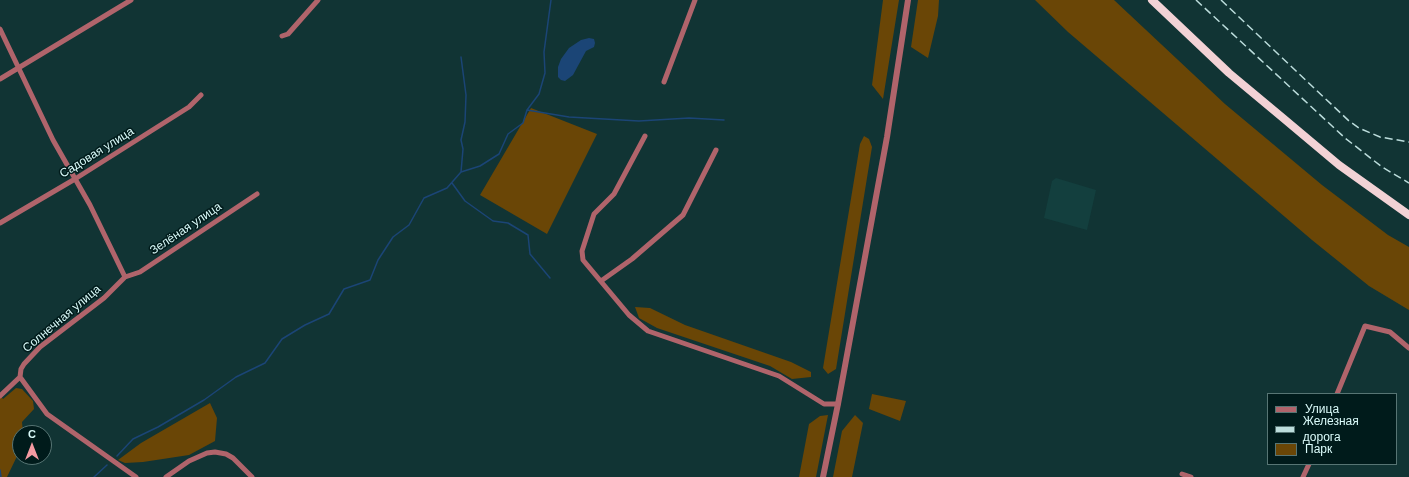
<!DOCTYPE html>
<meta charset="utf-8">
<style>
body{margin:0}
#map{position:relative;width:1409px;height:477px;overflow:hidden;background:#113434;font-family:"DM Sans",sans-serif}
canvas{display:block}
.legend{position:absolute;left:1267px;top:393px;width:130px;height:72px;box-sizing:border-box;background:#001b1b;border:1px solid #577574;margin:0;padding:5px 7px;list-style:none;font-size:12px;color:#dafbfa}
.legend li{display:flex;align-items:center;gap:8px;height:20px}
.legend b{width:20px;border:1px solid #577574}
.north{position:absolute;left:12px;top:425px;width:40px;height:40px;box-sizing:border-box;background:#001b1b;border:1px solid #577574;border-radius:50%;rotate:0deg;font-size:11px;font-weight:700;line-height:16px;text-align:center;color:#dafbfa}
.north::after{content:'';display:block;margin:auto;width:14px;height:18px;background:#f49aa2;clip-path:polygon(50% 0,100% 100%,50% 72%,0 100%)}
</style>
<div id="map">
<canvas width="1409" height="477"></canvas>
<ul class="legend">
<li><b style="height:5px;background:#b0646b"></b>Улица</li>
<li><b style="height:5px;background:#bcdddc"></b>Железная дорога</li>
<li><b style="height:11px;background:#6a4606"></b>Парк</li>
</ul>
<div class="north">С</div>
</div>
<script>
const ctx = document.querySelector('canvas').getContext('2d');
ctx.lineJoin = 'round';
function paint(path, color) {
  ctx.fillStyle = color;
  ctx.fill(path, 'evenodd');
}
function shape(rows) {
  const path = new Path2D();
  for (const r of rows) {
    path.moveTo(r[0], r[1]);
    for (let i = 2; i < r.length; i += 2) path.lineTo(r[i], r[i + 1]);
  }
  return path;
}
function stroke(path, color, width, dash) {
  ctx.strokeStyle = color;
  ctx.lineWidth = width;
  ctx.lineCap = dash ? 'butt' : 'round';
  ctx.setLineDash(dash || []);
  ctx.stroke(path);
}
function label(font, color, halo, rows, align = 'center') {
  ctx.font = font + ' "DM Sans",sans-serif';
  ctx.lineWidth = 3;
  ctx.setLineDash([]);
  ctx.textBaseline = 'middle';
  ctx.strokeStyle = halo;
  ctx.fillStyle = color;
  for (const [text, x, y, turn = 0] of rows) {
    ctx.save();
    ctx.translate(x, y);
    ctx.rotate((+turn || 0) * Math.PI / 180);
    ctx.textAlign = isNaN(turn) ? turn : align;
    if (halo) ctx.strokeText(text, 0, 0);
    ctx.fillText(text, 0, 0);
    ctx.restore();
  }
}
const built = shape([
 [1056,178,1096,190,1087,230,1044,218,1052,181]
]);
const green = shape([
 [883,0,899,0,883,99,872,85],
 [918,0,939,0,938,16,928,58,911,47],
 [1035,0,1114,0,1225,104,1322,185,1388,235,1409,247,1409,310,1369,286,1312,240,1068,32],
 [531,108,597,134,547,234,480,195],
 [864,136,869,139,872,147,836,369,828,374,823,368,860,144],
 [635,307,650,308,685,325,791,362,811,372,811,377,792,379,770,366,657,328,639,318],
 [16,388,22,389,33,401,34,409,22,422,23,433,20,433,20,450,7,477,0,477,0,395,3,399],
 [872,394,906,401,900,421,869,409],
 [210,403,217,418,215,441,189,455,143,462,125,463,118,460,141,443],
 [828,415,816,477,799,477,809,424,820,416],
 [855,415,863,423,852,477,833,477,842,431]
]);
const water = shape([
 [589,38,594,39,595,43,594,47,586,51,573,75,565,81,561,80,558,77,558,67,561,59,569,48,581,40]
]);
const stream = shape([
 [461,57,466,95,465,122,461,140,463,149,461,172],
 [527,110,539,94,545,73,544,52,551,0],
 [452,183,465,201,493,221,508,223,528,235,530,254,550,278],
 [117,456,133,439,158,427,204,400,236,377,265,363,282,339,305,325,329,314,344,289,370,280,378,260,393,237,409,225,424,198,447,188,461,172,480,166,499,154,508,134,523,123,527,110,569,117,639,121,689,118,724,120],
 [0,470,1,477],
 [94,477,107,465]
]);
const minor = shape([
 [0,29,53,140,90,205,125,277],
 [282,36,288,34,318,0],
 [0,79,131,0],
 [664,82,695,0],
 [645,136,614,194,594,214,582,251,583,260,629,315,648,331,779,376,824,404,838,404],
 [0,223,75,179,189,107,201,95],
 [125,277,140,272,257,194],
 [601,281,632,259,683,215,716,150],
 [20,377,47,414,136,477],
 [1337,394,1365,326,1390,332,1409,348],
 [0,396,20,377,21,369,24,364,40,347,104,298,125,277],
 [1182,474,1191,477],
 [166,477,189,461,207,453,215,452,226,454,233,458,252,477],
 [1303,477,1309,464]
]);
const tertiary = shape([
 [823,477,838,404,887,137,908,0]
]);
const trunk = shape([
 [1152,0,1229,73,1283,118,1339,165,1409,215]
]);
const rail = shape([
 [1196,0,1345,138,1382,167,1409,183],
 [1221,0,1349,121,1359,128,1380,137,1409,142]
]);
const streetNames = [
 ["Садовая улица",97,153,-32],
 ["Зелёная улица",186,229,-34],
 ["Солнечная улица",62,319,-40]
];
paint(built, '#133f3e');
paint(green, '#6a4606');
paint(water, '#1b4576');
stroke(stream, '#1b4576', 1.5);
stroke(minor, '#b0646b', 5);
stroke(tertiary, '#b0646b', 6);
stroke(trunk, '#f2d2d5', 8);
stroke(rail, '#bcdddc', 1.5, [8, 4]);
label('12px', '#dafbfa', '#001b1b', streetNames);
</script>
